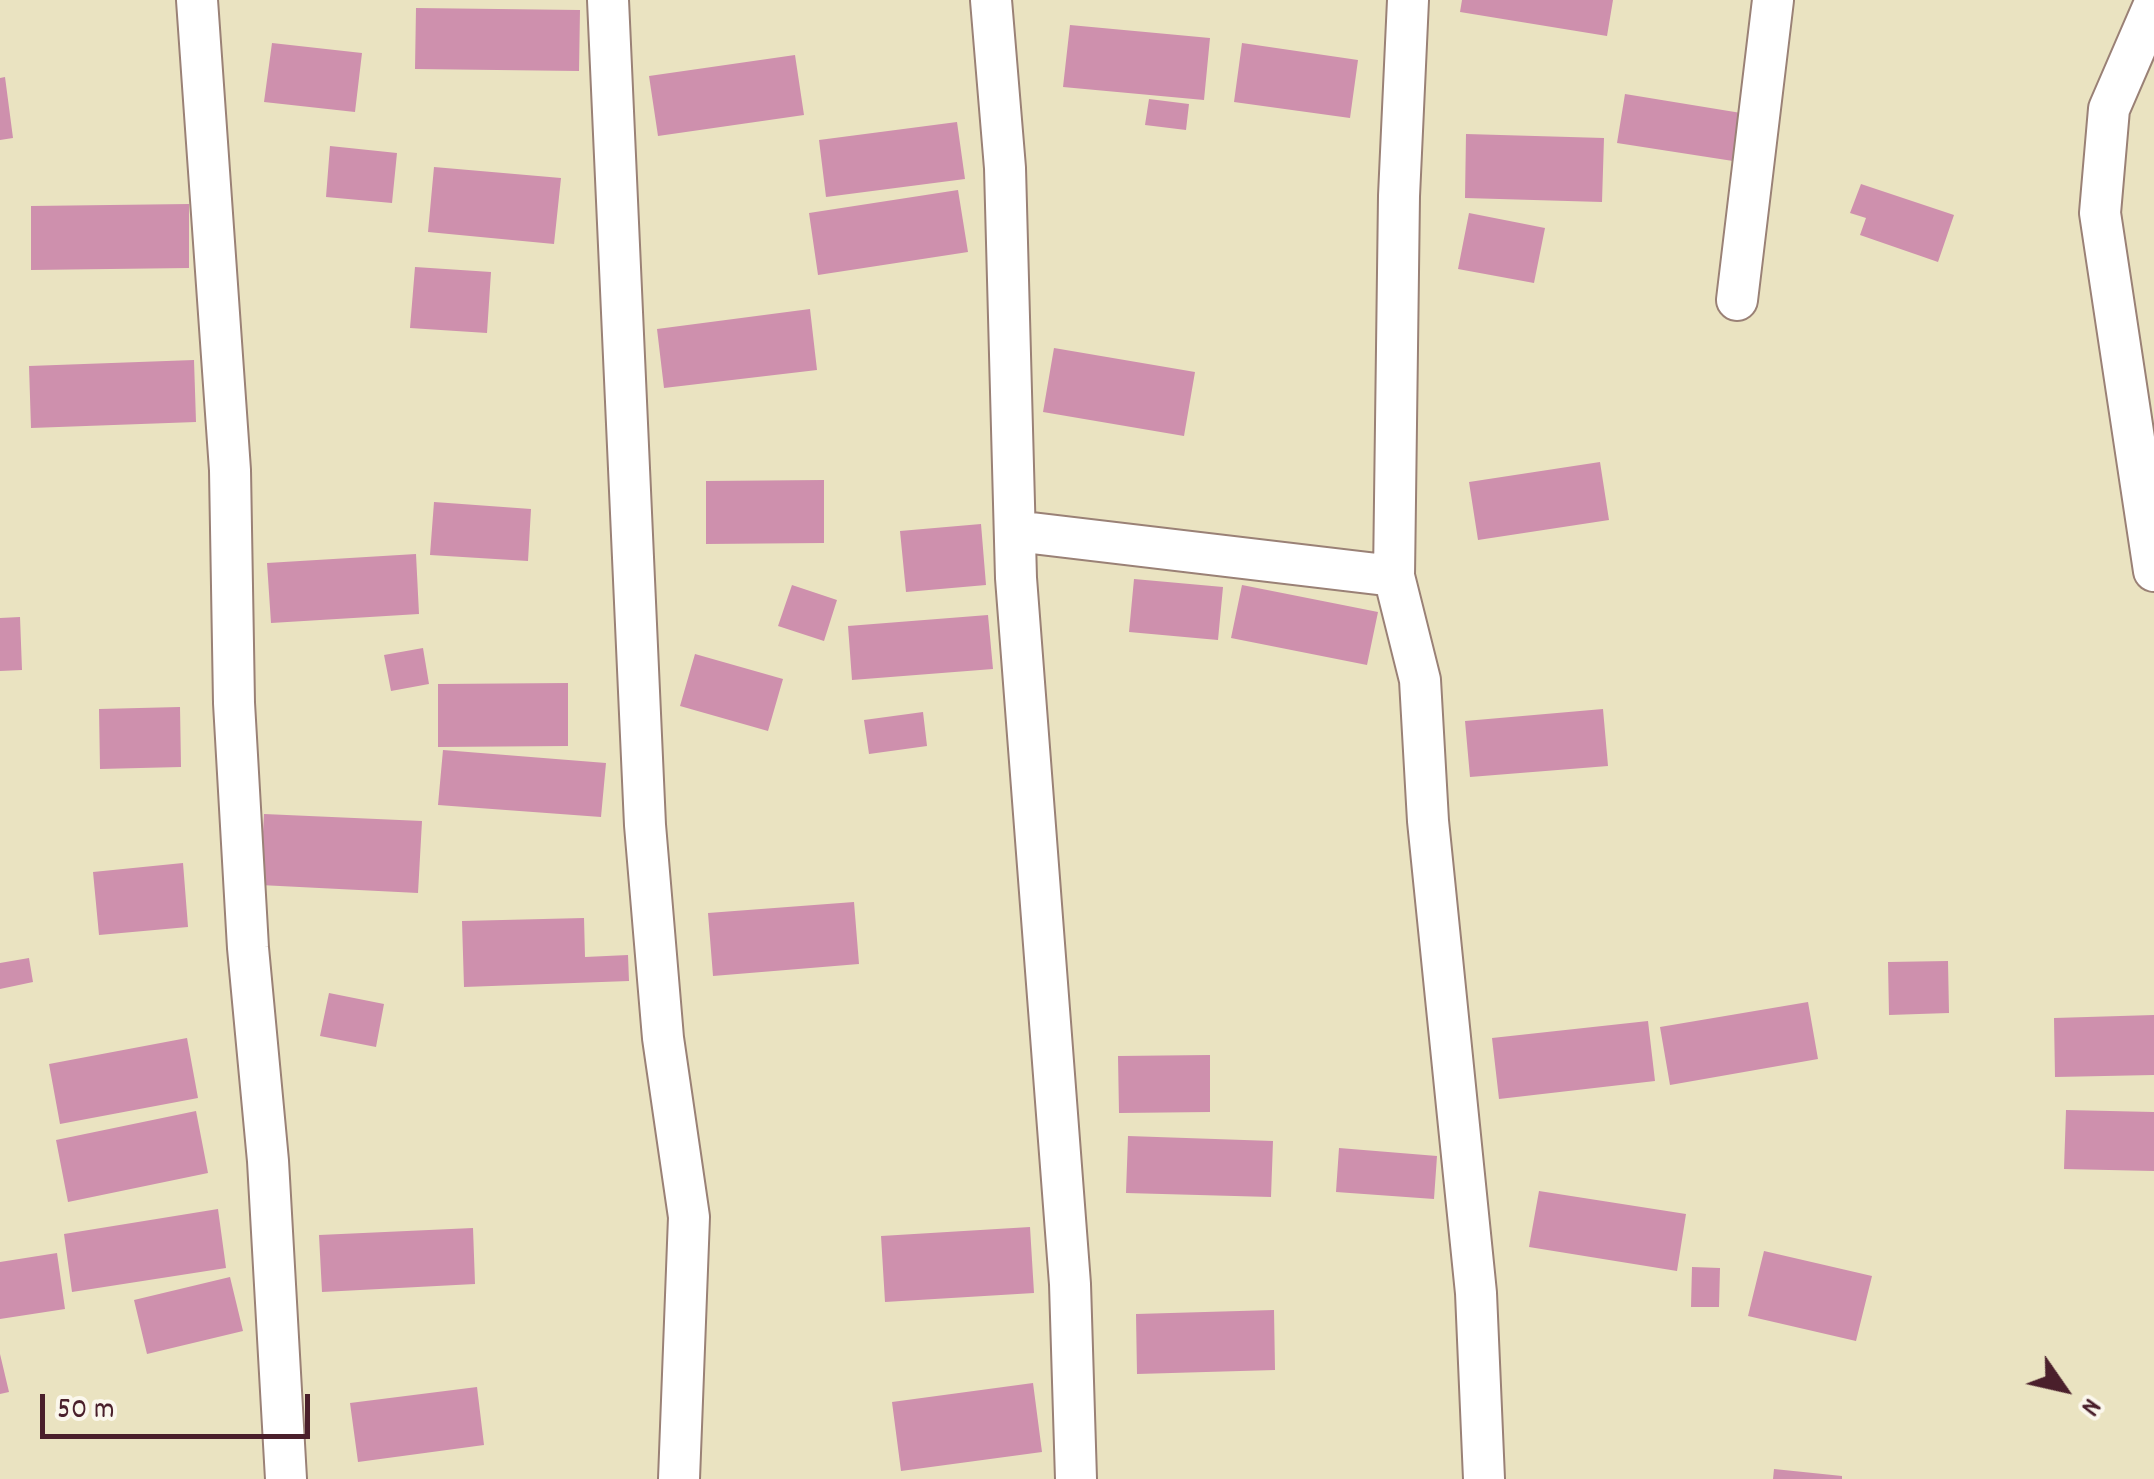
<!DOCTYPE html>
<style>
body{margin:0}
#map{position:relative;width:2154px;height:1479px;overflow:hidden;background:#eae3c1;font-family:Dekko,sans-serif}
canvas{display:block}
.north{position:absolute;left:2014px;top:1339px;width:100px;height:100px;-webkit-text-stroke:8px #fbf7ec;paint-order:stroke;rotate:124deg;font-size:28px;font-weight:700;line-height:40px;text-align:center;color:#4a1f2b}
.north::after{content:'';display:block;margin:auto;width:35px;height:45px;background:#4a1f2b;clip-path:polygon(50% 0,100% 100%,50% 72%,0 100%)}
.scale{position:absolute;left:40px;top:1394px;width:270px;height:45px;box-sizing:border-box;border:5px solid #4a1f2b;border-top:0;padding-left:12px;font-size:30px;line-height:35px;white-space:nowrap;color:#4a1f2b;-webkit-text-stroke:8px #fbf7ec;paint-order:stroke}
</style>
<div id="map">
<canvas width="2154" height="1479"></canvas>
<div class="north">N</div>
<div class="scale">50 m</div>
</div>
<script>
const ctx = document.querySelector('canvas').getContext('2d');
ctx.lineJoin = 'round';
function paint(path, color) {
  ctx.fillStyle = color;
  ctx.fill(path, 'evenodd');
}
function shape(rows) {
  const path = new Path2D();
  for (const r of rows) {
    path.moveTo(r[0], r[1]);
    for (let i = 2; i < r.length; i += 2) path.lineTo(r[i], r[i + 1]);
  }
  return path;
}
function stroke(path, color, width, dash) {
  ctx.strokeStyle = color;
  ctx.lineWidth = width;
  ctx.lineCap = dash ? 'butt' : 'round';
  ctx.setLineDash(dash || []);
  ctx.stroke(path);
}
const building = shape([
 [1462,0,1613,0,1607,36,1460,12],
 [416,8,580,10,579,71,415,69],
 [1070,25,1210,38,1204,100,1063,87],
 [272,43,362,53,355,112,264,102],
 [1242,43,1358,60,1350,118,1234,102],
 [795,55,804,115,658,136,649,76],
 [5,77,13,138,0,140,0,78],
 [1625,94,1741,113,1733,161,1617,143],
 [1149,99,1189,104,1186,130,1145,125],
 [957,122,965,179,826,197,819,140],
 [1466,134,1604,138,1602,202,1465,198],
 [330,146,397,153,392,203,326,197],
 [434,167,561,178,554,244,428,232],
 [1861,184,1954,215,1938,262,1860,235,1866,218,1850,213],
 [958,190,968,252,818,275,809,213],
 [189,204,189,268,31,270,31,206],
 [1469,213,1545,228,1534,283,1458,269],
 [415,267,491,272,487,333,410,328],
 [810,309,817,370,664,388,657,329],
 [1054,348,1195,372,1184,436,1043,412],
 [194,360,196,422,31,428,29,366],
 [1600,462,1609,520,1478,540,1469,482],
 [824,480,824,543,706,544,706,481],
 [434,502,531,509,528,561,430,555],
 [981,524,986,585,906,592,900,531],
 [416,554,419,614,271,623,267,563],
 [1134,579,1223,587,1218,640,1129,632],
 [792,585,837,600,824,641,778,626],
 [1242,585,1378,612,1367,665,1231,638],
 [988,615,993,669,852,680,848,626],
 [20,617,22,670,0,671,0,618],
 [423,648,429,684,391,691,384,655],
 [695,654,783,679,768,731,680,706],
 [568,683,568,746,438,747,438,684],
 [180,707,181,767,100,769,99,709],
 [1603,709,1608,766,1470,777,1465,721],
 [923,712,927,746,869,754,864,720],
 [443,750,606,763,601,817,438,805],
 [264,814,422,821,418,893,260,885],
 [183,863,188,927,99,935,93,872],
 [854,902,859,964,713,976,708,913],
 [584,918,585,957,628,955,629,981,464,987,462,921],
 [29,958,33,982,0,989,0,963],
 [1948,961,1949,1013,1889,1015,1888,962],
 [329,993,384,1004,376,1047,320,1036],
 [1808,1002,1818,1059,1670,1085,1660,1027],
 [2154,1015,2154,1075,2055,1077,2054,1018],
 [1648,1021,1655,1081,1499,1099,1492,1038],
 [187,1038,198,1098,60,1124,49,1064],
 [1210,1055,1210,1112,1119,1113,1118,1056],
 [2066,1110,2154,1112,2154,1171,2064,1169],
 [196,1111,208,1173,68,1202,56,1140],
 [1128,1136,1273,1141,1271,1197,1126,1193],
 [1339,1148,1437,1156,1434,1199,1336,1192],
 [1539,1191,1686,1214,1677,1271,1529,1247],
 [218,1209,226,1268,72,1292,64,1234],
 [1030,1227,1034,1293,885,1302,881,1236],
 [473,1228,475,1284,322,1292,319,1235],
 [1764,1251,1872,1276,1856,1341,1748,1316],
 [57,1253,65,1309,0,1319,0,1262],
 [1692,1267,1720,1268,1719,1307,1691,1307],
 [230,1277,243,1331,147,1354,134,1300],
 [1274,1310,1275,1370,1137,1374,1136,1314],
 [0,1354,9,1392,0,1394],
 [1033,1383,1042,1452,901,1471,892,1402],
 [477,1387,484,1445,358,1462,350,1403],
 [1774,1469,1842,1476,1842,1479,1773,1479]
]);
const street = shape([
 [197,0,230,470,234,703,248,948,268,1161,286,1479],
 [608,0,645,825,663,1038,689,1217,679,1479],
 [991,0,1005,168,1016,578,1070,1284,1076,1479],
 [2154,5,2109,109,2100,213,2154,571],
 [1737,300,1773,0],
 [1015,531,1394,576,1399,196,1408,0],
 [1394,576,1420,680,1428,821,1476,1293,1484,1479]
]);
paint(building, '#ce90ad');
stroke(street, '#9a8176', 44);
stroke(street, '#fff', 40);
</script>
